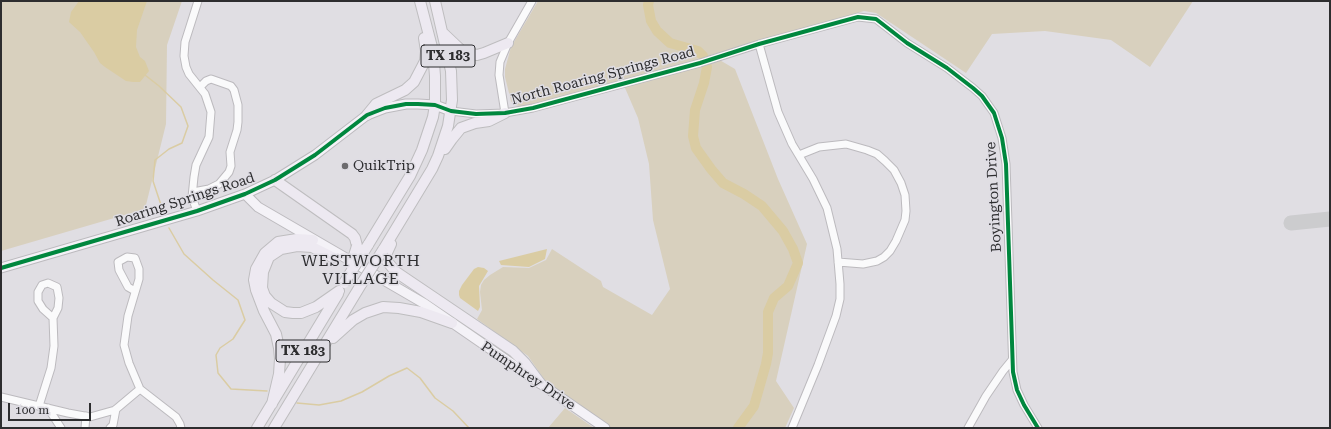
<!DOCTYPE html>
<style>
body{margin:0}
#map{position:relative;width:1331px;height:429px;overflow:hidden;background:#e0dee3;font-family:"Roboto Serif",serif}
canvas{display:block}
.frame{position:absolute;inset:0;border:2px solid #2d2d2f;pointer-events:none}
.scale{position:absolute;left:8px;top:403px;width:83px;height:18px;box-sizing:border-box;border:2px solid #2d2d2f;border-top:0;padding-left:5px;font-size:12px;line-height:14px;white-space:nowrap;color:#2d2d2f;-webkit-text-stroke:3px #dfdde4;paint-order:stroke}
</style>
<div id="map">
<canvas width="1331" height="429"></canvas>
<div class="frame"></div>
<div class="scale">100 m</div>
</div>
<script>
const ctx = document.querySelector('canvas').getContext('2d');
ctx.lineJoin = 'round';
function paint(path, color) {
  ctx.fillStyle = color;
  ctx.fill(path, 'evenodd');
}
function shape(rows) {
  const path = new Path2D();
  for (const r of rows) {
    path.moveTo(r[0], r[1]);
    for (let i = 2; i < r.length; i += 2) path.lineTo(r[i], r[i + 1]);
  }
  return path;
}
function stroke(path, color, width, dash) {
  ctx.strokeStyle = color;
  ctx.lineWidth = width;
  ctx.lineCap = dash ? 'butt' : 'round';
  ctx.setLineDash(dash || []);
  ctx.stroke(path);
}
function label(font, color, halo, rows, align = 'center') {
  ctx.font = font + ' "Roboto Serif",serif';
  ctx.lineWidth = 3;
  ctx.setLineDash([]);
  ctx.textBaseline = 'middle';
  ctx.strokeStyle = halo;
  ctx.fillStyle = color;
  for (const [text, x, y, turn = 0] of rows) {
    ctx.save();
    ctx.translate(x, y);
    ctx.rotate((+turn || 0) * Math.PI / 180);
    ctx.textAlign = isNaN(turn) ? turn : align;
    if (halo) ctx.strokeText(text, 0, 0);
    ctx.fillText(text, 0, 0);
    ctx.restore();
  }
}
const green = shape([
 [1,1,182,1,167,45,166,124,145,209,1,251],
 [538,1,1193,1,1150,67,1111,40,1045,31,992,34,966,73,876,13,864,11,711,55,735,69,778,179,807,244,776,381,794,408,785,428,608,428,544,379,528,356,477,319,482,310,480,292,481,285,484,280,490,275,503,267,529,268,546,260,552,249,601,281,603,287,652,315,670,289,653,220,649,164,638,118,622,81,526,107,514,105,511,101,505,77,505,69,511,47],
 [565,408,581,419,594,428,548,428]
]);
const water = shape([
 [79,1,147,1,137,30,136,47,140,57,145,61,149,71,140,82,133,82,126,81,105,67,100,63,94,52,80,32,69,22,71,12],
 [547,249,545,259,529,267,501,265,499,261],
 [478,267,484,268,488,271,479,286,480,307,478,311,460,298,459,295,459,291,462,285,474,269]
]);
const stream = shape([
 [145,75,159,86,181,107,188,126,182,143,169,149,155,160,153,181,164,214],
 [169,228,184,254,213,280,238,300,245,320,233,339,220,348,216,355,218,373,231,389,267,391],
 [297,403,319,405,341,401,362,392,389,376,407,368,420,378,435,398,453,411,469,428]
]);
const river = shape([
 [649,1,648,5,651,21,657,31,670,43,698,51,703,56,707,67,704,83,695,110,693,136,696,148,711,169,723,183,744,194,762,206,783,231,793,249,798,263,788,286,774,298,768,312,768,353,766,364,754,406,738,428]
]);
const taxiway = shape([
 [1291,223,1330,219]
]);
const street = shape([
 [759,44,778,112,792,144,813,179,827,208,837,249,840,284,840,299,836,316,818,365,792,428],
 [451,111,476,114,505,113,533,108,700,63,759,44,858,17,876,19,907,43,947,68,973,88,982,96,994,113,1002,138,1006,164,1013,372,1017,390,1024,405,1038,428],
 [505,113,499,75,500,62,508,43,532,1],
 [799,155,819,147,846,144,867,150,877,154,885,161,894,170,901,183,905,195,906,211,905,220,896,241,890,251,884,257,877,261,863,264,838,262],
 [193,192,209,189,219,184,229,172,231,166,230,152,237,130,238,122,238,105,234,90,231,86,211,79,206,81,200,87],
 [197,211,192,197,194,177,196,165,209,137,211,112,205,94,189,74,186,67,184,56,185,42,198,1],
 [135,291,128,287,119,270,118,262,127,257,135,258,139,269,139,279,128,316,124,345,129,363,140,389,176,417,180,424,181,428],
 [1,397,68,413,90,417,115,410,140,389],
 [39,406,51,368,54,346,53,318,58,308,59,298,57,287,48,283,42,285,38,292,38,301,43,309,53,318],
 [48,408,61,428],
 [85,428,86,416],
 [110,428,113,425,116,409],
 [968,428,986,396,1003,371,1012,360]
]);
const secondary = shape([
 [245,194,258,207,425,304,605,428],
 [1,268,197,211,245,194,275,180,315,155,367,115,385,108,406,104,418,104,435,105,451,111]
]);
const primary = shape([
 [443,33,462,51,471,54,477,55,484,53,508,43],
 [367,115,376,104,405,90,414,82,425,61,426,51,424,38],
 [445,149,452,139,461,128,475,123,489,121,505,113],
 [275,180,352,234,355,238,357,246],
 [391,244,386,255,386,260,396,272,513,351,525,363,540,383],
 [368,245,410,176,422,150,433,117,435,105,435,76,433,51,420,1],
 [383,250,432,169,438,156,448,126,452,100,451,71,435,1],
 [332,257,312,247,297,246,281,249,269,257,263,272,262,288,265,296,271,303,285,312,293,313,301,313,316,307,339,291],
 [333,338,353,320,365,313,383,307,399,308,421,312,452,323],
 [272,404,279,374,280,359,279,348,276,334,264,311,256,290,254,280,256,269,265,253,278,242,297,239,313,240],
 [257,428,338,294],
 [274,428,362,283]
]);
const primaryBridge = shape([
 [351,265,357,246],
 [344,283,368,245],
 [362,283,383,250]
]);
const cycleway = shape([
 [1,268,197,211,245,194,275,180,315,155,367,115,385,108,406,104,418,104,435,105,451,111,476,114,505,113,533,108,700,63,759,44,858,17,876,19,907,43,947,68,973,88,982,96,994,113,1002,138,1006,164,1013,372,1017,390,1024,405,1038,428]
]);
const markers = [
 [345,166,4,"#6c6b6e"]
];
const shields = [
 [448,56,54],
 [303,351,54]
];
const shieldNames = [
 ["TX 183",448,56],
 ["TX 183",303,351]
];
const streetNames = [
 ["North Roaring Springs Road",603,76,-15],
 ["Boyington Drive",994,197,-93],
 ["Roaring Springs Road",185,200,-18],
 ["Pumphrey Drive",528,376,34]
];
const poiNames = [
 ["QuikTrip",353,166]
];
const quarterNames = [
 ["WESTWORTH",361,261],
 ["VILLAGE",361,279]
];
paint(green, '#d8d0be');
paint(water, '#dacca3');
stroke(stream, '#dacca3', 1.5);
stroke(river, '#dacca3', 10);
stroke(taxiway, '#ccccce', 15);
stroke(street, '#bcbabe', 9);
stroke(secondary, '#bcbabe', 11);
stroke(primary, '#bebdbf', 12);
stroke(street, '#fafafb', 7);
stroke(secondary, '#f4f2f7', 9);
stroke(primary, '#ede9f1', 10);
stroke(primaryBridge, '#bebdbf', 12, []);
stroke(primaryBridge, '#ede9f1', 10);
stroke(cycleway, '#00873e', 4);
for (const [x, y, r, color] of markers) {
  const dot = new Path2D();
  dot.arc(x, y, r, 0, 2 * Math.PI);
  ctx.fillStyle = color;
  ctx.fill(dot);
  stroke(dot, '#dfdde4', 1.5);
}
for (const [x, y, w] of shields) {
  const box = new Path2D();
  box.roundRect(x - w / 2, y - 11, w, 22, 3);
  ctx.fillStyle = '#dfdde4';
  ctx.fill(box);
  stroke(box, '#2d2d2f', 1);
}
label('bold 13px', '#2d2d2f', null, shieldNames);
label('14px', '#2d2d2f', '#dfdde4', streetNames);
label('14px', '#2d2d2f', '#dfdde4', poiNames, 'left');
ctx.letterSpacing = '1px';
label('16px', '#2d2d2f', '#dfdde4', quarterNames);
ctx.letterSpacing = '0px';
</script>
